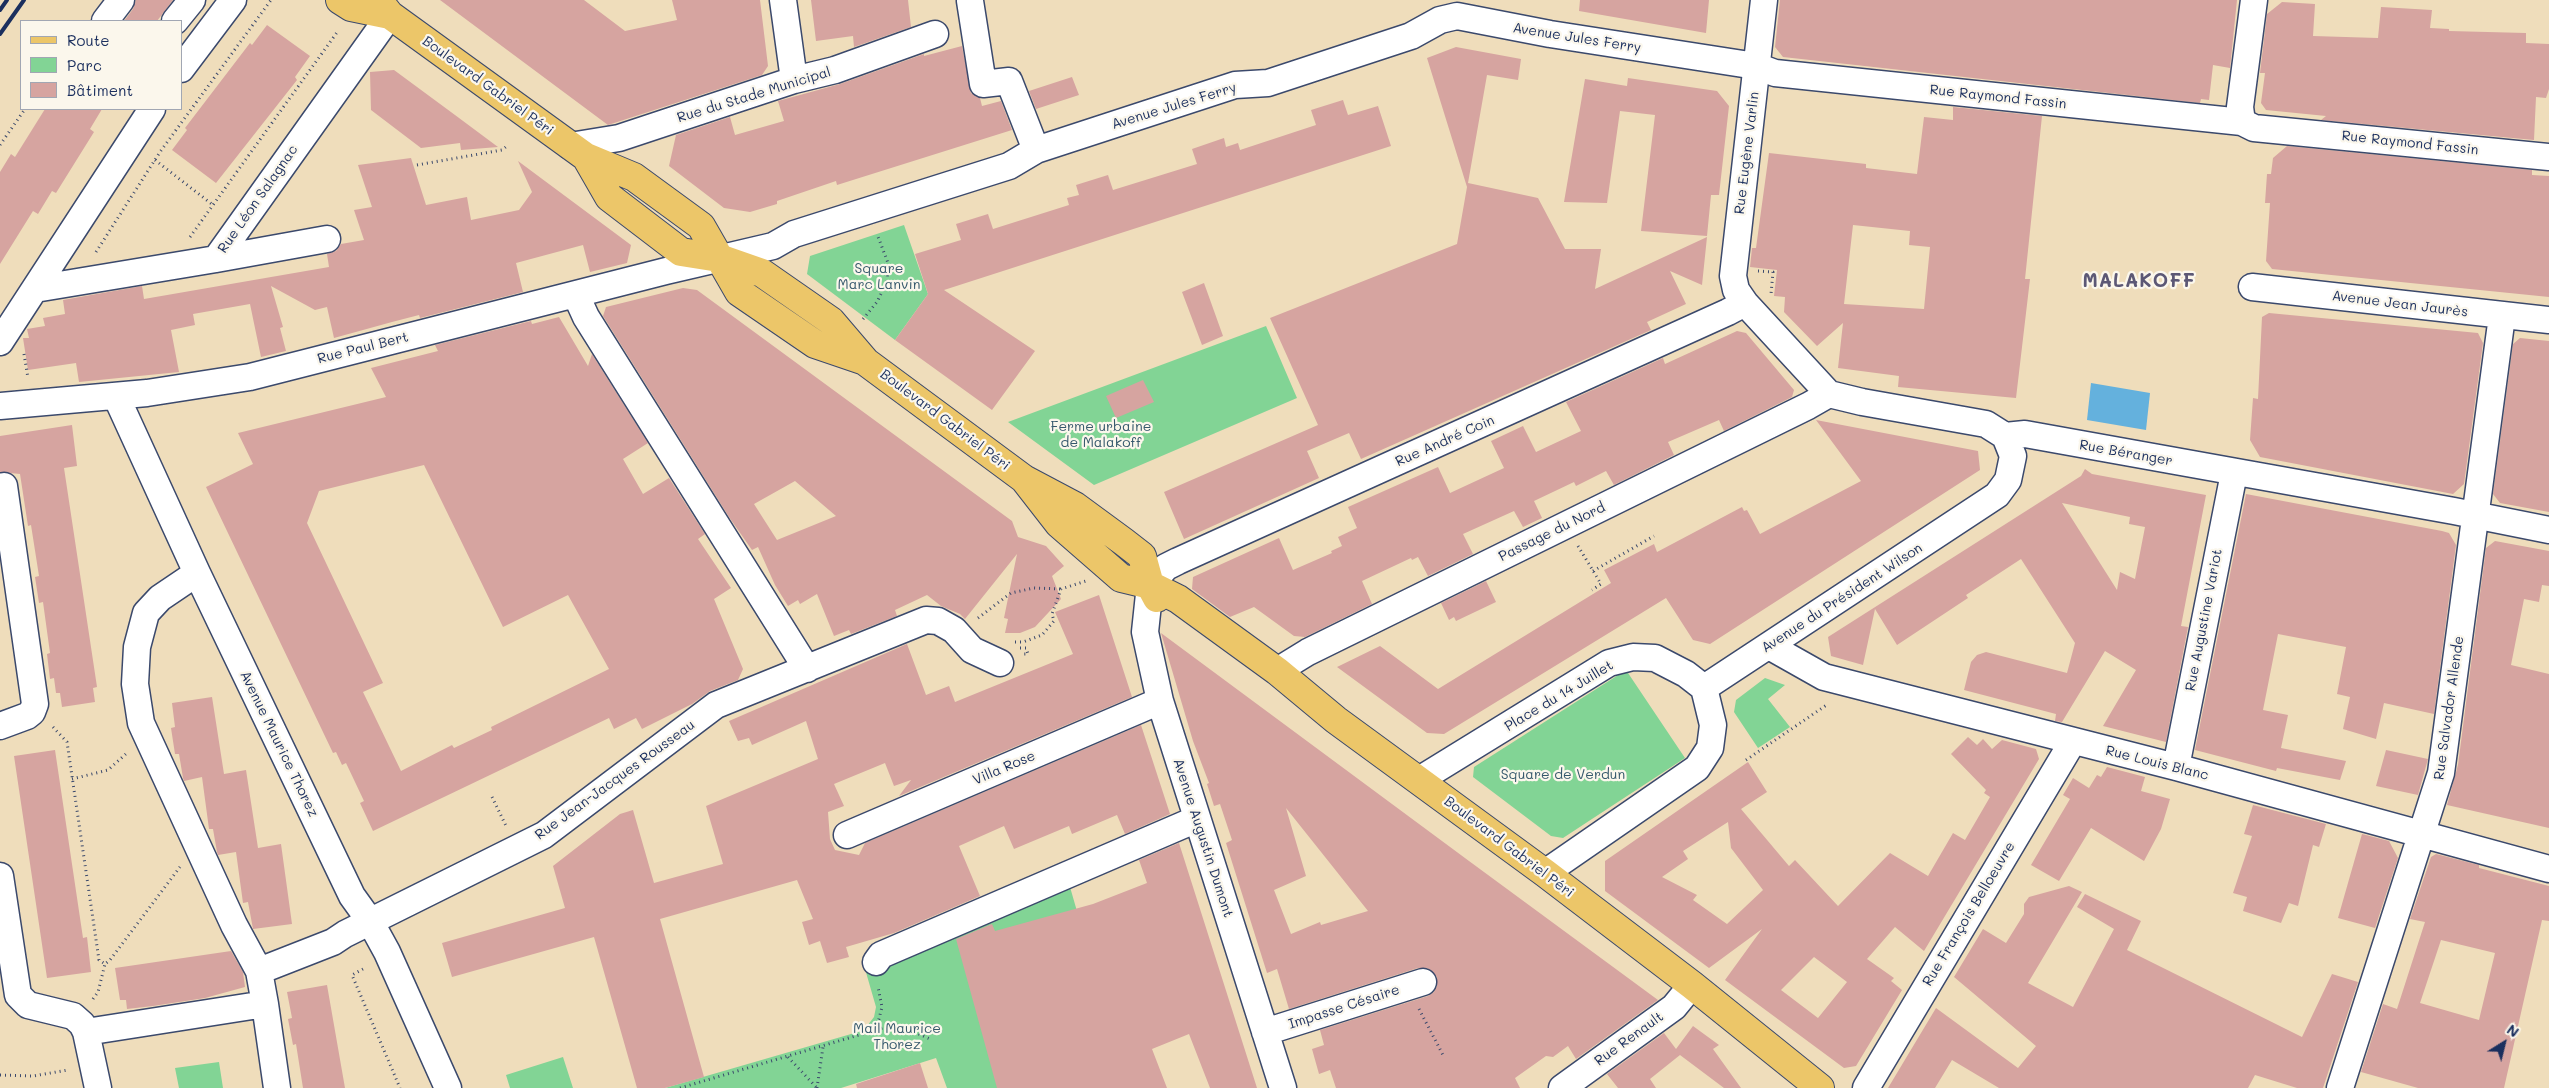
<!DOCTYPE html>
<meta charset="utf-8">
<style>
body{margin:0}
#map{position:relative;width:2549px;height:1088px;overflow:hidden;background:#efddbb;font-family:Mali,sans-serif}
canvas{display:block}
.legend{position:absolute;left:20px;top:20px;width:162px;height:90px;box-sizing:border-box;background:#fbf7ec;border:1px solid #a1a7b3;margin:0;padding:6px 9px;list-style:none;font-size:15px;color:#1b2f5e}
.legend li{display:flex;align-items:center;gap:10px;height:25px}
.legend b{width:25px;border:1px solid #a1a7b3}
.north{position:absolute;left:2479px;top:1018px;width:50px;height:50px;-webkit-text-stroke:4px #fbf7ec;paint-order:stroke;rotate:36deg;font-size:14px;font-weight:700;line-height:20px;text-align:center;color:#1b2f5e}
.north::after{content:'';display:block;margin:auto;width:18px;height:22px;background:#1b2f5e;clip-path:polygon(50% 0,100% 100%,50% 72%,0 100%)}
</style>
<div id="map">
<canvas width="2549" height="1088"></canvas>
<ul class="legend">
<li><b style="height:6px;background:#ecc669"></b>Route</li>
<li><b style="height:14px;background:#82d495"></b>Parc</li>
<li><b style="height:14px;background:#d6a4a0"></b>Bâtiment</li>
</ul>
<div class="north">N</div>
</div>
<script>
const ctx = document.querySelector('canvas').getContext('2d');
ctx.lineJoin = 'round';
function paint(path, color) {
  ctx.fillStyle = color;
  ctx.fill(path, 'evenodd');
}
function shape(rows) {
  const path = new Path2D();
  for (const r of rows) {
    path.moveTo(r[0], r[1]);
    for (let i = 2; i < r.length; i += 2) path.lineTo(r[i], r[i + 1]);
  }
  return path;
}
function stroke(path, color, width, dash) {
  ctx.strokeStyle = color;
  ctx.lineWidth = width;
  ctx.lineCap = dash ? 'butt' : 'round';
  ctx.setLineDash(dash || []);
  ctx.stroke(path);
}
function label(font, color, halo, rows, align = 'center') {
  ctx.font = font + ' Mali,sans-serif';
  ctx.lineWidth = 4.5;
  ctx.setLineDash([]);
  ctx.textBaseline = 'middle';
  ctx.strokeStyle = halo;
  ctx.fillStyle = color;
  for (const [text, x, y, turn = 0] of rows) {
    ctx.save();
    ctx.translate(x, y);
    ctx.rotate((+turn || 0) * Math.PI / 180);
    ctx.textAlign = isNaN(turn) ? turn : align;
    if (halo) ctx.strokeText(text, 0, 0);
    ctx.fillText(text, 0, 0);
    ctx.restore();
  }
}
const green = shape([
 [904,225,928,294,895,340,807,274,810,256],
 [1266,326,1297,398,1094,485,1008,422],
 [1626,670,1685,758,1563,838,1551,836,1473,777,1474,767],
 [1765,678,1785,685,1768,699,1790,727,1758,748,1734,712,1736,700],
 [1070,887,1128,1088,947,1088,936,1058,841,1088,665,1088,858,1032,867,1026,874,1017,876,1007,863,962,876,962],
 [563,1057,573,1088,510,1088,506,1075],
 [219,1062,223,1088,179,1088,175,1068]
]);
const water = shape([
 [2091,383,2150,393,2146,430,2087,420]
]);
const building = shape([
 [136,0,173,0,157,21,124,21,133,9],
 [440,0,584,0,625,31,677,20,672,0,760,0,768,66,762,75,608,125],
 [811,0,908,0,911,27,854,47,853,36,816,41],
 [1580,0,1709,0,1706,33,1579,11],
 [1780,0,2237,0,2230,68,2213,65,2209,100,2201,99,2200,103,1783,57,1775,47],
 [2282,2,2315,4,2313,36,2378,38,2381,7,2432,10,2430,28,2449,29,2449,31,2526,33,2526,43,2549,44,2549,89,2546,98,2536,97,2534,140,2321,120,2326,116,2266,110,2261,103,2265,73,2260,73,2267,14],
 [267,25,310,56,295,77,297,80,216,183,172,150,187,130,185,128,250,43,252,45],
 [962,46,971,93,980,98,982,106,1001,101,1012,130,837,185,836,181,777,201,777,204,750,212,724,208,669,166,676,135,730,117,735,135,784,121,778,101,840,84,924,54,924,56],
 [1456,47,1521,59,1518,80,1487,75,1468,183,1538,198,1565,249,1601,249,1595,289,1707,237,1702,285,1670,271,1686,304,1647,322,1651,330,1361,459,1349,433,1307,451,1319,478,1184,539,1164,492,1318,425,1270,318,1457,244,1467,187,1427,58],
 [394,70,455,115,498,147,461,150,460,143,421,148,371,110,370,72],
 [1072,77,1079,95,1036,109,1029,91],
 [1628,78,1717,91,1729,106,1719,195,1711,195,1707,236,1641,231,1655,115,1620,111,1607,203,1564,202,1585,79,1627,86],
 [1343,100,1348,115,1378,106,1391,146,944,290,1035,351,992,410,895,340,928,294,915,254,961,240,956,224,988,214,993,229,1069,205,1067,198,1079,195,1076,185,1108,175,1113,190,1197,164,1192,149,1224,138,1226,147,1238,143,1240,150,1316,125,1311,110],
 [1953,107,2042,116,2025,279,2030,279,2016,398,1898,387,1899,376,1838,368,1843,323,1817,346,1784,312,1785,297,1774,296,1777,270,1750,267,1752,248,1756,248,1769,153,1866,164,1866,168,1917,174,1924,117,1953,120],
 [1853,225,1910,231,1909,245,1930,247,1924,309,1844,304],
 [45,109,102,109,90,129,94,132,56,193,52,191,38,214,33,211,0,264,0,172,11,154,15,157],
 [2287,146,2532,170,2532,175,2549,176,2549,297,2272,269,2266,261,2270,203,2265,203,2267,174,2271,174,2273,158],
 [411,158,426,205,467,197,471,220,519,210,532,192,518,161,631,245,627,263,590,272,583,245,516,263,523,292,420,318,419,315,392,322,334,338,327,307,315,310,271,286,283,327,280,328,286,351,261,357,250,304,193,314,195,325,171,330,179,372,79,382,76,363,28,370,23,338,29,338,27,329,45,326,43,318,65,314,63,300,142,286,144,299,329,267,327,254,336,251,341,244,364,240,354,210,372,207,358,165],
 [1204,283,1223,336,1202,345,1182,292],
 [683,288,697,290,1012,521,1018,537,1046,546,1064,566,1052,576,1061,599,1035,627,1020,633,1005,633,1008,619,1004,618,1017,554,965,619,960,614,941,606,927,595,895,610,897,616,851,634,849,630,834,636,817,594,800,604,798,600,788,606,775,585,758,547,752,550,729,517,603,316,606,307],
 [795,481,836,516,777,540,754,504],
 [2269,313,2478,333,2483,343,2464,484,2453,494,2260,457,2250,440,2253,398,2258,399,2262,317],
 [559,317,588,366,592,354,648,443,623,459,643,494,669,478,705,534,698,539,731,588,714,599,743,669,738,680,710,691,692,704,642,729,636,718,614,729,609,718,373,831,360,803,364,801,346,763,342,765,336,752,333,753,206,487,253,464,238,433,386,397,371,368,438,351,435,345,531,321,532,324],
 [424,465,503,627,568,595,609,669,491,727,492,730,454,748,452,745,401,771,363,692,383,683,307,523,319,491],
 [1737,331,1746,333,1794,390,1792,397,1724,431,1719,420,1668,442,1674,455,1614,485,1606,471,1576,486,1574,482,1534,501,1542,518,1523,527,1514,511,1463,534,1473,554,1428,576,1418,557,1412,560,1411,558,1362,581,1372,604,1305,637,1294,636,1254,607,1230,617,1192,589,1193,577,1279,538,1293,570,1332,553,1331,551,1342,546,1338,537,1357,528,1348,507,1438,467,1450,493,1504,468,1491,441,1523,426,1536,452,1581,431,1566,402,1663,358,1665,364],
 [2520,338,2549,341,2549,512,2500,503,2493,494,2513,344],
 [1143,380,1154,402,1116,418,1106,396],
 [1816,420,1978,451,1980,470,1710,644,1693,640,1666,598,1444,734,1427,733,1337,667,1380,646,1438,689,1611,583,1604,570,1654,544,1657,552,1742,507,1744,511,1747,510,1760,534,1861,481],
 [72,425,77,466,64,468,97,687,93,688,95,702,62,707,60,693,56,693,54,678,50,679,47,654,50,653,43,602,39,603,35,577,39,576,31,525,28,526,20,474,0,472,0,436],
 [2085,469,2092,474,2206,495,2181,626,2188,627,2166,742,2103,726,2136,670,2105,651,2062,722,2055,721,2056,714,1964,690,1971,662,1977,655,1986,652,2067,673,2075,643,2021,559,1966,595,1968,598,1897,645,1875,609,1863,665,1831,656,1828,637,2081,476],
 [2062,503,2130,517,2129,524,2145,527,2135,579,2120,572,2117,590],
 [2246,494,2442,531,2449,533,2456,545,2434,714,2384,703,2376,739,2343,729,2350,697,2337,694,2346,647,2278,634,2263,710,2288,715,2281,748,2346,761,2340,780,2277,768,2276,771,2195,750],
 [2495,541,2549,551,2549,586,2542,585,2539,602,2524,599,2511,665,2549,674,2549,828,2447,805,2458,765,2486,548],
 [1486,581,1496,602,1456,621,1454,617,1449,620,1441,603],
 [1099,595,1132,697,899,796,911,780,894,786,885,763,834,784,844,806,828,812,830,839,835,850,859,855,865,843,1141,725,1170,814,1125,834,1117,815,1072,834,1069,826,1014,849,1004,826,959,846,980,896,894,933,846,947,849,957,827,963,820,941,809,945,802,922,813,919,797,880,660,919,704,1077,665,1088,637,1088,594,937,452,977,442,943,565,908,553,866,620,814,633,810,654,883,723,864,706,806,818,759,806,721,752,745,749,738,738,741,729,721,907,644,926,695,949,686,955,702,1073,654,1055,612],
 [1161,633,1469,861,1658,1000,1576,1059,1568,1046,1553,1057,1546,1056,1515,1078,1520,1088,1336,1088,1330,1070,1319,1074,1312,1049,1324,1045,1320,1030,1428,996,1434,992,1437,986,1437,977,1427,968,1418,968,1289,1009,1277,969,1267,973,1226,843,1232,840,1220,804,1214,806,1207,784,1209,783,1193,741],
 [1286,808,1337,872,1368,911,1321,925,1320,922,1291,934,1274,890,1306,876],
 [212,697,224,774,246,770,258,848,281,844,292,924,253,929,248,902,243,903,236,852,218,855,217,852,213,829,209,829,202,777,184,781,183,778,179,754,175,754,171,728,175,727,172,703],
 [1968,737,1977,745,1983,739,1992,749,2002,740,2036,749,2039,759,1924,951,1895,927,1867,959,1894,978,1891,981,1902,990,1856,1066,1844,1068,1725,980,1762,929,1709,968,1605,891,1605,861,1748,762,1767,792,1741,809,1789,866,1795,860,1838,906,1890,853,1928,876,1953,833,1965,840,1990,797,1984,793,1986,790,1951,754],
 [1728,822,1731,848,1763,890,1727,924,1693,900,1697,895,1662,877,1688,859,1683,851],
 [1814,957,1847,982,1818,1018,1781,990],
 [55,750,83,938,87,937,91,972,47,978,14,756],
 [2386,750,2428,759,2418,795,2376,786],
 [2107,767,2145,777,2141,791,2170,799,2161,829,2144,861,2091,828,2059,881,2031,865,2070,799,2063,795,2073,778,2089,788,2097,775,2101,777],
 [2253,805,2326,824,2319,847,2313,845,2298,906,2289,903,2281,923,2243,911,2247,897,2233,893,2252,836,2244,834],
 [2362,834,2389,841,2398,858,2375,928,2338,918],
 [1179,843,1257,1088,1210,1088,1189,1034,1152,1049,1167,1088,997,1088,956,939,992,924,995,931,1093,904,1147,883,1139,860],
 [2436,854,2479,865,2479,868,2549,886,2549,921,2542,920,2504,1088,2418,1088,2361,1072,2383,1004,2397,1009,2425,922,2410,919,2431,857],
 [2441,940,2495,953,2479,1020,2420,1003],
 [2069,886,2082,892,2028,983,2073,1007,2114,929,2077,907,2085,894,2141,921,2127,950,2302,1037,2332,974,2358,982,2323,1088,2297,1088,2255,1075,2248,1088,1999,1088,1952,1060,1935,1088,1888,1088,1936,1008,2018,1068,2036,1046,1954,977,1983,929,2006,943,2024,914,2024,904,2029,897],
 [231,951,243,972,245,987,205,998,153,1006,127,1009,126,1000,120,1000,115,968],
 [327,985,345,1088,303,1088,296,1044,293,1045,288,1019,292,1018,287,992],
 [1693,1026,1719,1045,1713,1049,1741,1088,1724,1088,1680,1055,1650,1079,1656,1088,1618,1088,1607,1074,1664,1033,1676,1049],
 [920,1063,928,1088,857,1088,856,1084]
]);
const path = shape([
 [0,145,25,109],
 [155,160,213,205],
 [417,165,502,150,507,146],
 [190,237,338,31],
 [96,252,160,152,271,0],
 [1758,271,1773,272,1771,294],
 [863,319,877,302,887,282,888,263,877,234],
 [24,354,28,378],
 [1578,546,1601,584,1592,590],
 [1593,571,1654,536],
 [978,618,1011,593,1034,588,1061,589],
 [1015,642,1023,642,1042,635,1054,621,1052,614,1061,589,1086,581],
 [1020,648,1026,648,1028,654,1022,654],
 [53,727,67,742,99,960,105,964,110,960,180,867],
 [1746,760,1828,704],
 [72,779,108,770,128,752],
 [492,797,506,826],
 [363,969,352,975,400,1088],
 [93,999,98,992,105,964],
 [1419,1009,1443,1055],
 [869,1031,879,1019,882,1007,878,987],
 [788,1057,817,1088],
 [0,1075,33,1076,68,1070],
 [680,1088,896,1024,930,1039],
 [817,1088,823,1047]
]);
const minor = shape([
 [783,0,794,80],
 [1764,0,1733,276,1736,290,1745,303,1829,394,1862,402,1986,424,2005,436,2025,434,2454,511,2549,530],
 [2254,0,2240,107,2242,122,2254,128,2549,157],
 [970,1,983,84,1009,81,1036,150],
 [105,21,121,0],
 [175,21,192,0],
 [181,69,233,0],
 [570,146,619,138,794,80,835,70,935,34],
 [216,259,327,239],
 [2252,287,2549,320],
 [35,289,216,259,390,15],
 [576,295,586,317,807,669],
 [0,342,152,109],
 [116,396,197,573,352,896,370,921,387,952,448,1088],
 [0,406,147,393,250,377,666,271,773,246,794,234,1009,166,1036,150,1235,85,1268,83,1411,36,1440,20,1457,16,1550,34,1756,66,1775,73,2242,122],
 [0,487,4,486,35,704,32,712,27,716,0,726],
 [197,573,160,598,146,613,137,647,135,684,141,723,234,925,259,971],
 [1769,646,1824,677,2176,767,2549,869],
 [1277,671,1308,652,1808,406,1829,394],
 [1704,688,1997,495,2008,480,2013,456,2005,436],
 [2176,767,2234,473],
 [1419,780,1609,663,1633,657,1655,658,1686,674,1704,688],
 [847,835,1160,701],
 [1545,873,1697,768,1710,748,1713,725,1704,688],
 [0,876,18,995,28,1005,73,1016,82,1024,86,1032,98,1088],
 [876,962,881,955,1197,819],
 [265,1004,277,1088],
 [86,1032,265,1004,259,971,333,942,345,934,544,835,716,705,926,620,938,621,954,630,972,650,1000,663],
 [1265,1032,1423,982],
 [1283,1088,1160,701,1145,632,1150,585,1166,567,1178,561,1728,312,1745,303],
 [1562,1088,1674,1007,1692,985],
 [1866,1088,2073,741],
 [2340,1088,2441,773,2502,316]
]);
const major = shape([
 [340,0,351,7,390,15],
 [378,0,390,15,586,157,634,177,701,226,739,292,815,344,865,361],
 [586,157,609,197,681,252,719,258,762,273,831,321,866,362,1024,479,1075,506,1124,542,1142,556,1150,585,1157,598],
 [1024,479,1059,524,1121,578,1150,585,1178,599,1277,671,1336,720,1545,873,1692,985,1820,1088]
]);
const rail = shape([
 [0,10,7,0],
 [0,34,24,0]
]);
const streetNames = [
 ["Avenue Jules Ferry",1577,38,9],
 ["Boulevard Gabriel Péri",488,86,36],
 ["Rue du Stade Municipal",754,95,-17],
 ["Rue Raymond Fassin",1998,97,6],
 ["Avenue Jules Ferry",1174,106,-17],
 ["Rue Raymond Fassin",2410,143,6],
 ["Rue Eugène Varlin",1747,153,-83],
 ["Rue Léon Salagnac",258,199,-55],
 ["Avenue Jean Jaurès",2400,304,7],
 ["Rue Paul Bert",363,348,-14],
 ["Boulevard Gabriel Péri",945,420,37],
 ["Rue André Coin",1445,441,-24],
 ["Rue Béranger",2126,453,10],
 ["Passage du Nord",1552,532,-26],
 ["Avenue du Président Wilson",1842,598,-33],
 ["Rue Augustine Variot",2204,620,-79],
 ["Place du 14 Juillet",1559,696,-31],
 ["Rue Salvador Allende",2449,708,-82],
 ["Avenue Maurice Thorez",279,744,64],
 ["Rue Louis Blanc",2157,763,14],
 ["Villa Rose",1004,768,-23],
 ["Rue Jean-Jacques Rousseau",615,780,-36],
 ["Avenue Augustin Dumont",1203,838,72],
 ["Boulevard Gabriel Péri",1509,847,37],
 ["Rue François Belloeuvre",1969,914,-59],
 ["Impasse Césaire",1344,1007,-18],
 ["Rue Renault",1629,1039,-36]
];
const parkNames = [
 ["Square",879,269],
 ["Marc Lanvin",879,285],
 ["Ferme urbaine",1101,427],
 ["de Malakoff",1101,443],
 ["Square de Verdun",1563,775],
 ["Mail Maurice",897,1029],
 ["Thorez",897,1045]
];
const districtNames = [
 ["MALAKOFF",2139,281]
];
paint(green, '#82d495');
paint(water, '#64b1dd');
paint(building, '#d6a4a0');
stroke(minor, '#3b496c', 29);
stroke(major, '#3b496c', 30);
stroke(path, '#3b496c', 3, [1, 4]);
stroke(minor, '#fff', 26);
stroke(major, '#ecc669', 28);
stroke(rail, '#1b2f5e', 4);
label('14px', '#1b2f5e', '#fbf7ec', streetNames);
label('14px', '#35586c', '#fbf7ec', parkNames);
ctx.letterSpacing = '1px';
label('bold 19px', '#5c5875', '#fbf7ec', districtNames);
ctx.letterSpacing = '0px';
</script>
